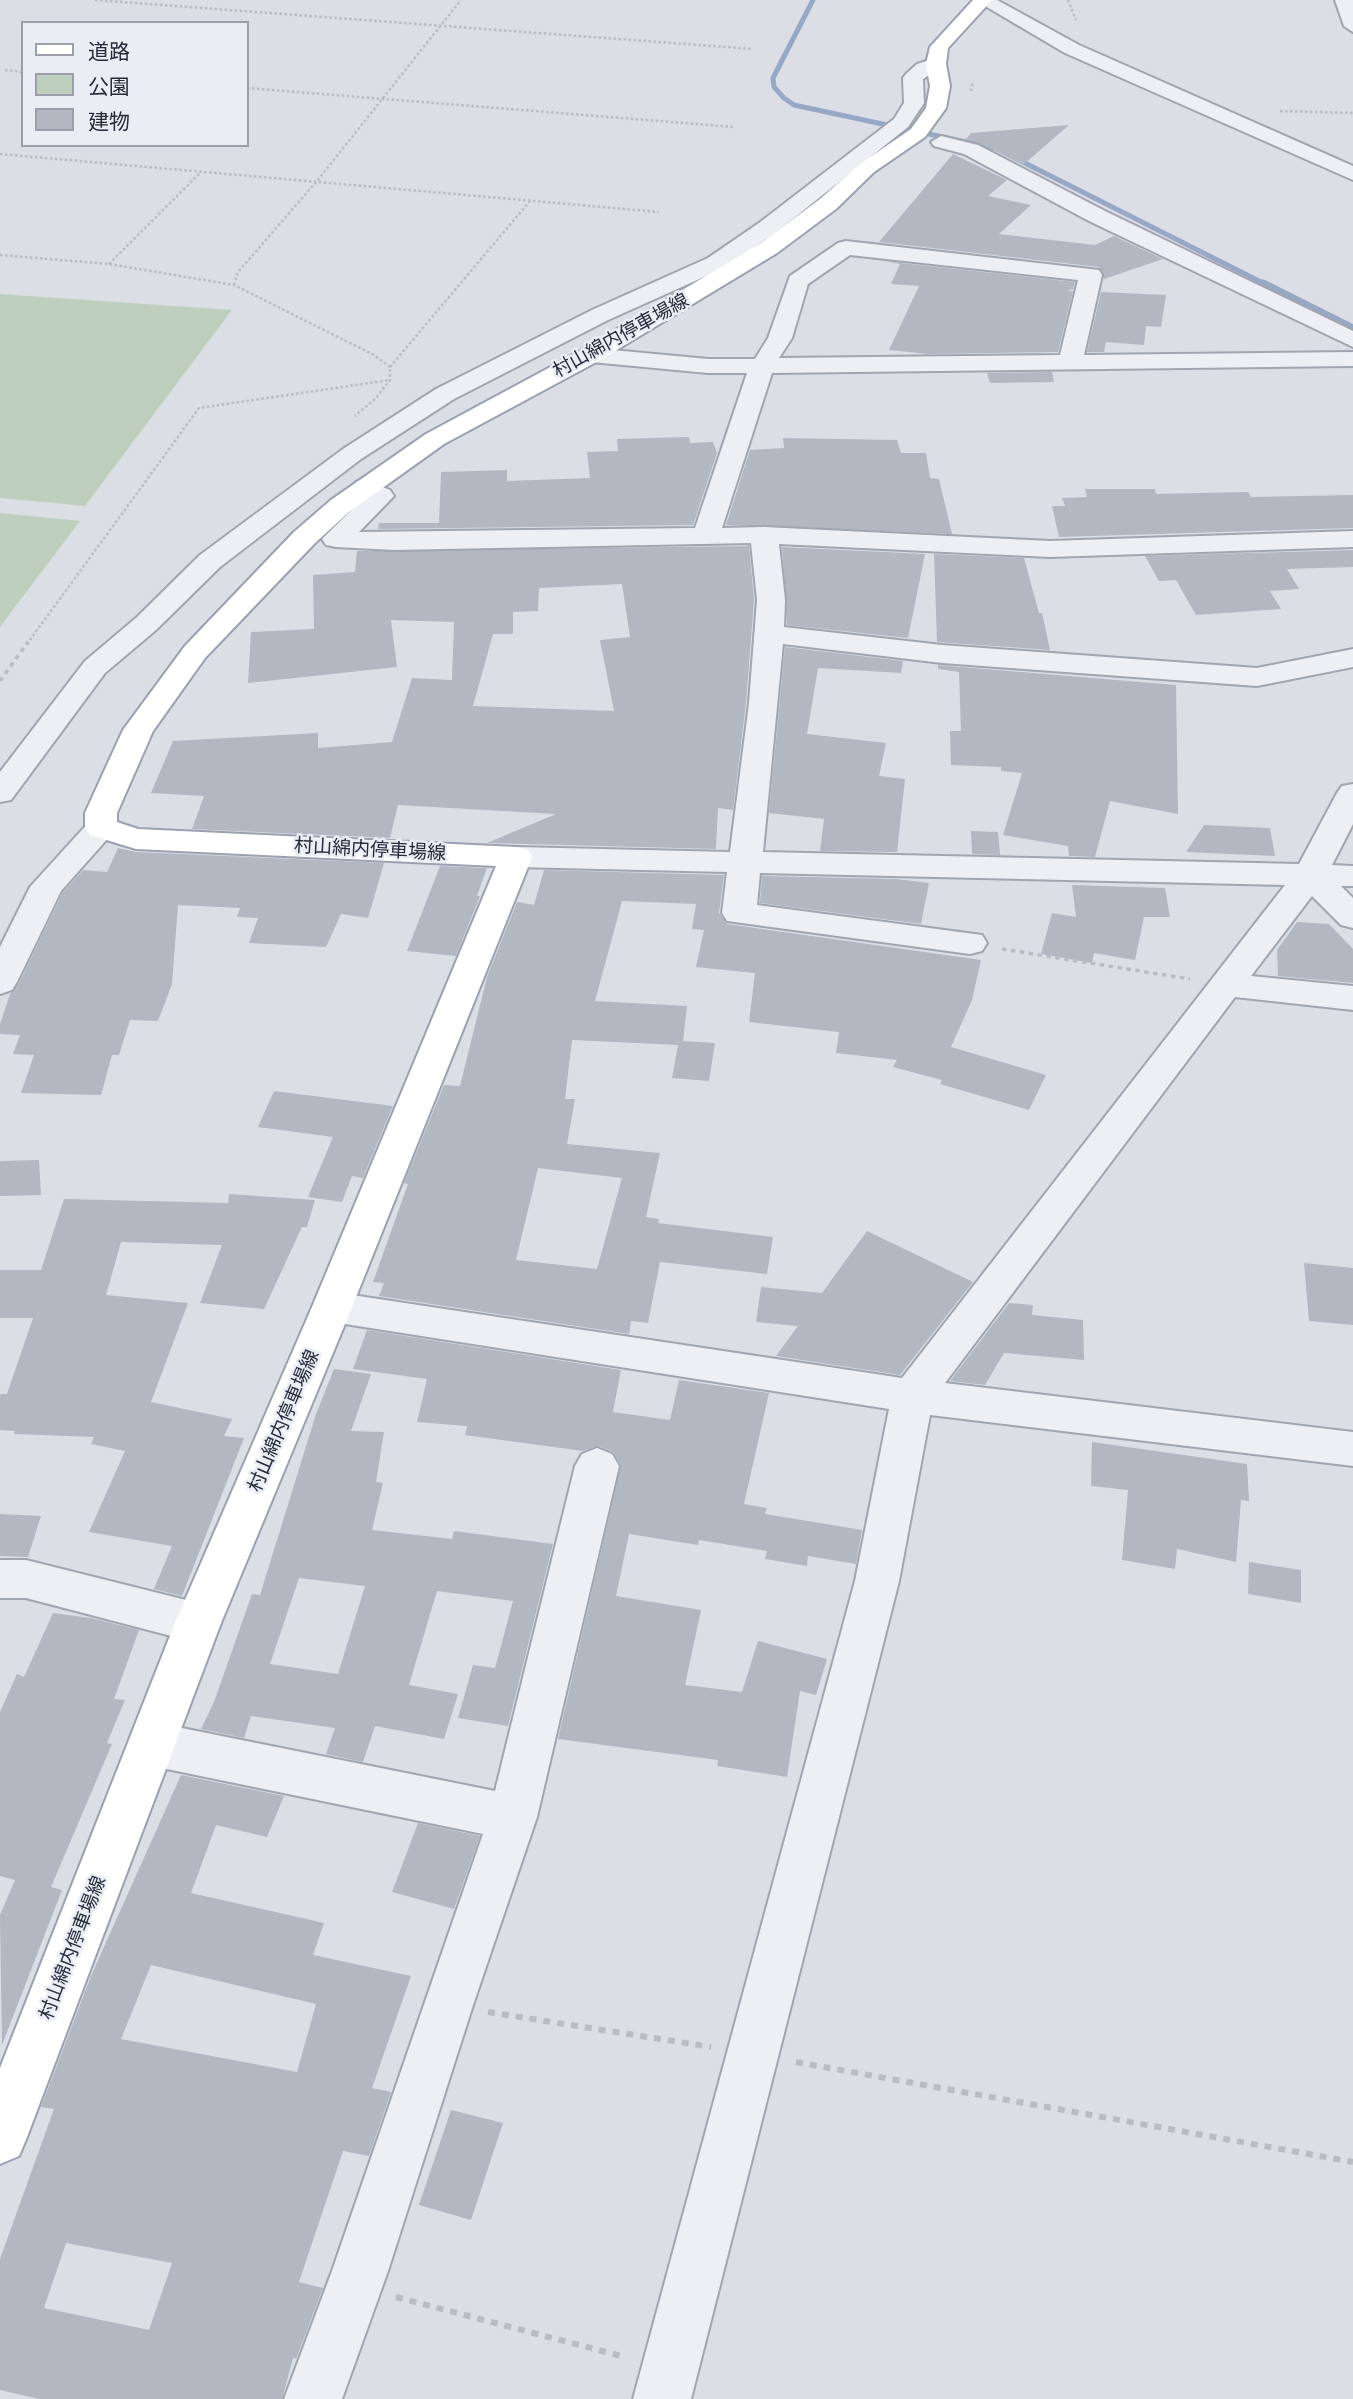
<!DOCTYPE html>
<meta charset="utf-8">
<style>
body{margin:0}
#map{position:relative;width:1353px;height:2399px;overflow:hidden;background:#dbdee5;font-family:Cabin,"Noto Sans JP",sans-serif}
canvas{display:block}
.legend{position:absolute;left:21px;top:21px;width:228px;height:126px;box-sizing:border-box;background:#eaedf3;border:2px solid #9c9fa9;margin:0;padding:9px 12px;list-style:none;font-size:21px;color:#262b3b}
.legend li{display:flex;align-items:center;gap:14px;height:35px}
.legend b{width:35px;border:2px solid #9c9fa9}
</style>
<div id="map">
<canvas width="1353" height="2399"></canvas>
<ul class="legend">
<li><b style="height:9px;background:#fff"></b>道路</li>
<li><b style="height:19px;background:#bfcfbd"></b>公園</li>
<li><b style="height:19px;background:#b3b7c2"></b>建物</li>
</ul>
</div>
<script>
const ctx = document.querySelector('canvas').getContext('2d');
ctx.lineJoin = 'round';
function paint(path, color) {
  ctx.fillStyle = color;
  ctx.fill(path, 'evenodd');
}
function shape(rows) {
  const path = new Path2D();
  for (const r of rows) {
    path.moveTo(r[0], r[1]);
    for (let i = 2; i < r.length; i += 2) path.lineTo(r[i], r[i + 1]);
  }
  return path;
}
function stroke(path, color, width, dash) {
  ctx.strokeStyle = color;
  ctx.lineWidth = width;
  ctx.lineCap = dash ? 'butt' : 'round';
  ctx.setLineDash(dash || []);
  ctx.stroke(path);
}
function label(font, color, halo, rows, align = 'center') {
  ctx.font = font + ' Cabin,"Noto Sans JP",sans-serif';
  ctx.lineWidth = 5;
  ctx.setLineDash([]);
  ctx.textBaseline = 'middle';
  ctx.strokeStyle = halo;
  ctx.fillStyle = color;
  for (const [text, x, y, turn = 0] of rows) {
    ctx.save();
    ctx.translate(x, y);
    ctx.rotate((+turn || 0) * Math.PI / 180);
    ctx.textAlign = isNaN(turn) ? turn : align;
    if (halo) ctx.strokeText(text, 0, 0);
    ctx.fillText(text, 0, 0);
    ctx.restore();
  }
}
const green = shape([
 [0,294,232,310,85,506,0,498],
 [0,513,80,521,0,627]
]);
const streamFar1 = shape([
 [813,0,773,78,774,87,784,98,794,105,994,148],
 [1015,158,1267,285]
]);
const stream = shape([
 [1263,283,1353,328]
]);
const building = shape([
 [1069,125,1023,165,979,143,966,139,971,133],
 [953,154,1007,180,988,196,1031,205,999,234,1095,245,1114,236,1163,259,1104,279,1099,267,879,242],
 [883,261,1075,282,1073,289,1067,291,1073,291,1058,352,928,354,889,350,919,286,891,284,900,264],
 [1101,292,1166,295,1161,327,1146,326,1144,345,1106,342,1104,352,1087,352],
 [1052,372,1054,382,990,383,987,373],
 [689,437,690,443,713,442,717,453,693,525,378,529,379,523,439,523,441,472,507,470,507,481,590,478,587,452,618,451,617,439],
 [783,438,897,440,901,453,926,453,930,478,939,479,952,534,726,525,750,450,784,448],
 [1085,489,1155,489,1156,494,1248,492,1251,497,1353,495,1353,528,1059,537,1052,506,1065,506,1062,498,1087,497],
 [749,546,754,600,746,703,733,810,718,808,716,849,487,843,556,814,398,805,390,838,192,829,204,796,151,793,173,741,318,733,318,748,392,742,412,678,452,680,454,622,391,620,397,667,248,683,251,632,314,629,313,575,355,572,357,551],
 [622,584,630,637,600,640,614,711,473,706,493,634,513,634,513,612,538,611,539,588],
 [782,547,925,554,908,638,787,625],
 [1353,550,1353,567,1287,569,1299,589,1270,591,1281,609,1196,615,1176,580,1159,581,1145,556],
 [934,554,1024,558,1039,613,1042,613,1050,650,937,642],
 [785,647,903,661,901,673,818,668,807,734,886,743,879,776,905,779,897,852,820,851,824,819,769,813],
 [938,665,1176,685,1178,814,1110,801,1095,857,1069,856,1068,846,1003,835,1022,773,1001,771,1001,767,951,765,950,731,961,731,959,672,938,669],
 [1204,825,1270,828,1275,856,1186,852],
 [971,831,998,832,1000,855,972,854],
 [118,848,136,852,384,863,368,918,341,914,326,947,249,943,258,918,237,917,240,908,178,905,172,984,158,1021,130,1020,119,1055,112,1055,101,1095,21,1093,34,1055,13,1054,20,1035,0,1034,0,1024,10,994,19,983,63,892,83,870,107,872],
 [440,866,487,868,477,896,480,896,456,956,407,951],
 [544,870,724,875,719,913,727,924,981,960,972,1000,951,1047,1046,1075,1029,1110,940,1084,942,1080,893,1067,897,1060,836,1053,839,1032,749,1022,755,973,696,967,704,930,692,929,696,904,622,901,595,1001,687,1006,683,1041,715,1043,709,1081,672,1078,678,1045,572,1040,565,1099,575,1099,567,1144,660,1153,646,1217,659,1219,658,1223,773,1237,767,1274,660,1262,648,1323,631,1321,629,1334,379,1296,384,1283,373,1282,408,1184,404,1183,444,1085,460,1086,487,977,517,902,534,905],
 [538,1168,622,1178,597,1269,516,1260],
 [762,876,896,879,929,883,921,924,760,903],
 [1072,885,1165,888,1170,917,1144,917,1135,960,1094,953,1092,963,1041,954,1052,913,1076,917],
 [1297,922,1329,924,1353,949,1353,983,1278,976,1277,950],
 [274,1091,393,1106,363,1178,352,1176,342,1202,308,1197,333,1137,258,1127],
 [39,1160,41,1195,0,1196,0,1161],
 [229,1194,315,1200,307,1227,302,1227,264,1309,200,1303,222,1245,121,1242,106,1295,188,1303,151,1402,232,1419,224,1436,244,1438,182,1596,154,1589,172,1546,89,1532,125,1451,91,1444,94,1437,14,1434,15,1431,0,1430,0,1394,7,1394,33,1318,0,1318,0,1270,41,1270,64,1199,228,1203],
 [867,1231,973,1282,900,1375,776,1356,798,1326,756,1322,761,1287,822,1293],
 [1304,1263,1353,1268,1353,1325,1309,1321],
 [1009,1303,1033,1305,1032,1315,1083,1320,1084,1360,1004,1353,985,1385,950,1381],
 [367,1330,621,1370,613,1412,670,1420,679,1380,769,1393,744,1504,767,1508,765,1514,862,1530,856,1564,808,1556,807,1566,765,1559,767,1551,699,1540,698,1545,629,1534,616,1596,701,1610,685,1685,742,1692,758,1641,827,1659,816,1695,800,1691,787,1777,717,1766,718,1760,558,1739,621,1465,613,1452,598,1446,583,1451,465,1435,467,1426,417,1422,427,1379,353,1369],
 [334,1369,371,1374,351,1431,384,1432,376,1482,383,1483,372,1530,452,1539,454,1531,553,1544,508,1726,458,1718,473,1665,495,1668,513,1601,437,1591,409,1685,458,1694,444,1739,375,1726,363,1762,326,1754,335,1728,251,1716,244,1738,201,1729,214,1702,252,1594,260,1595,316,1414],
 [299,1578,365,1586,338,1674,270,1664],
 [1092,1442,1247,1464,1249,1501,1241,1500,1236,1562,1177,1549,1175,1569,1122,1560,1128,1490,1091,1486],
 [0,1514,41,1516,28,1557,0,1556],
 [1249,1562,1301,1570,1301,1603,1248,1594],
 [53,1613,91,1618,139,1630,114,1699,125,1700,107,1743,112,1744,51,1887,62,1890,2,2045,0,1915,15,1880,0,1876,0,1712,17,1674,24,1677],
 [181,1775,284,1796,267,1837,216,1825,191,1893,324,1923,313,1955,411,1976,372,2088,391,2092,369,2156,343,2151,299,2282,323,2288,296,2359,293,2358,282,2399,39,2399,0,2390,0,2259,54,2109,41,2107,91,1976],
 [151,1965,316,2004,297,2072,121,2039],
 [66,2243,172,2263,149,2330,44,2308],
 [418,1823,480,1836,454,1909,392,1892],
 [451,2110,503,2123,471,2220,419,2205]
]);
const pathFar2 = shape([
 [95,0,753,49],
 [1068,0,1076,20],
 [5,70,23,72],
 [247,88,734,127],
 [971,91,973,81],
 [1280,111,1353,113],
 [0,154,659,212],
 [0,255,109,264,234,285,374,355,390,367,390,380,376,398,355,416],
 [109,264,201,172],
 [234,285,238,272,317,181,461,0],
 [390,367,530,201],
 [27,644,199,408,390,380]
]);
const pathFar1 = shape([
 [0,681,28,642],
 [1002,949,1190,979]
]);
const path = shape([
 [488,2012,711,2047],
 [796,2062,1353,2162],
 [396,2297,625,2357]
]);
const minor = shape([
 [975,0,997,0,1079,45,1353,166,1353,180,1065,53,975,0],
 [1335,0,1353,0,1353,32,1344,26,1335,0],
 [936,58,946,64,923,79,924,103,908,127,775,233,724,268,608,320,454,399,361,459,220,567,156,630,105,673,11,800,0,802,0,772,85,661,136,618,200,555,343,449,436,389,592,310,708,258,759,223,894,119,904,103,903,78,906,74,917,64,936,58],
 [941,136,978,145,1105,211,1353,331,1353,347,1089,221,964,154,934,146,931,142,941,136],
 [846,241,1099,270,1102,275,1084,355,1353,352,1353,366,772,373,722,528,764,527,1050,541,1353,531,1353,547,1050,557,779,544,785,600,784,627,942,645,1257,668,1353,649,1353,667,1257,686,942,663,783,644,763,852,1299,864,1337,793,1342,786,1353,784,1353,824,1332,865,1353,866,1353,886,1341,886,1353,898,1353,928,1341,925,1312,896,1251,976,1353,986,1353,1010,1235,997,945,1383,1353,1432,1353,1466,930,1415,899,1581,691,2399,633,2399,855,1581,889,1409,332,1322,318,1318,312,1307,318,1296,332,1292,902,1378,1285,885,760,873,757,905,982,935,987,943,982,951,970,954,727,921,722,913,727,872,516,867,504,864,500,857,504,850,516,847,730,852,749,703,757,600,751,543,394,550,336,547,326,545,322,539,364,498,352,488,356,482,365,480,390,490,394,496,359,532,695,528,747,373,708,373,591,362,582,360,579,355,582,350,591,348,708,359,755,359,768,338,790,276,838,243,846,241],
 [850,255,1078,280,1060,355,779,358,792,338,808,284,850,255],
 [101,818,112,821,117,828,61,891,17,982,12,990,0,994,0,947,30,887,90,821,101,818],
 [597,1448,612,1454,619,1466,537,1817,473,2005,388,2271,342,2399,284,2399,332,2271,483,1834,152,1766,135,1759,128,1744,135,1729,152,1722,495,1791,575,1466,582,1454,597,1448],
 [0,1560,26,1560,198,1603,214,1609,221,1623,214,1637,198,1643,26,1598,0,1598,0,1560]
]);
const major = shape([
 [973,0,992,0,948,48,946,64,950,86,946,108,925,137,874,172,836,209,777,253,600,360,444,444,349,512,314,544,205,658,153,731,117,813,117,822,138,829,516,847,528,850,532,857,352,1307,221,1623,27,2137,19,2156,0,2164,0,2068,175,1623,312,1307,496,866,136,849,90,835,85,828,85,813,123,730,185,646,294,532,331,500,426,434,582,350,761,243,820,199,860,164,911,129,926,108,930,86,926,64,930,47,973,0]
]);
const streetNames = [
 ["村山綿内停車場線",621,336,-29],
 ["村山綿内停車場線",370,850,3],
 ["村山綿内停車場線",284,1421,-67],
 ["村山綿内停車場線",73,1948,-69]
];
paint(green, '#bfcfbd');
stroke(streamFar1, '#96a8c5', 5);
stroke(stream, '#96a8c5', 7);
paint(building, '#b3b7c2');
stroke(minor, '#a1a5af', 4);
stroke(major, '#9ba1b1', 4);
stroke(pathFar2, '#babcc4', 2.5, [2.5, 2.5]);
stroke(pathFar1, '#babcc4', 3.5, [4.5, 4.5]);
stroke(path, '#babcc4', 6, [7, 7]);
paint(minor, '#eeeff4');
paint(major, '#fff');
label('19px', '#262b3b', '#eaedf3', streetNames);
</script>
